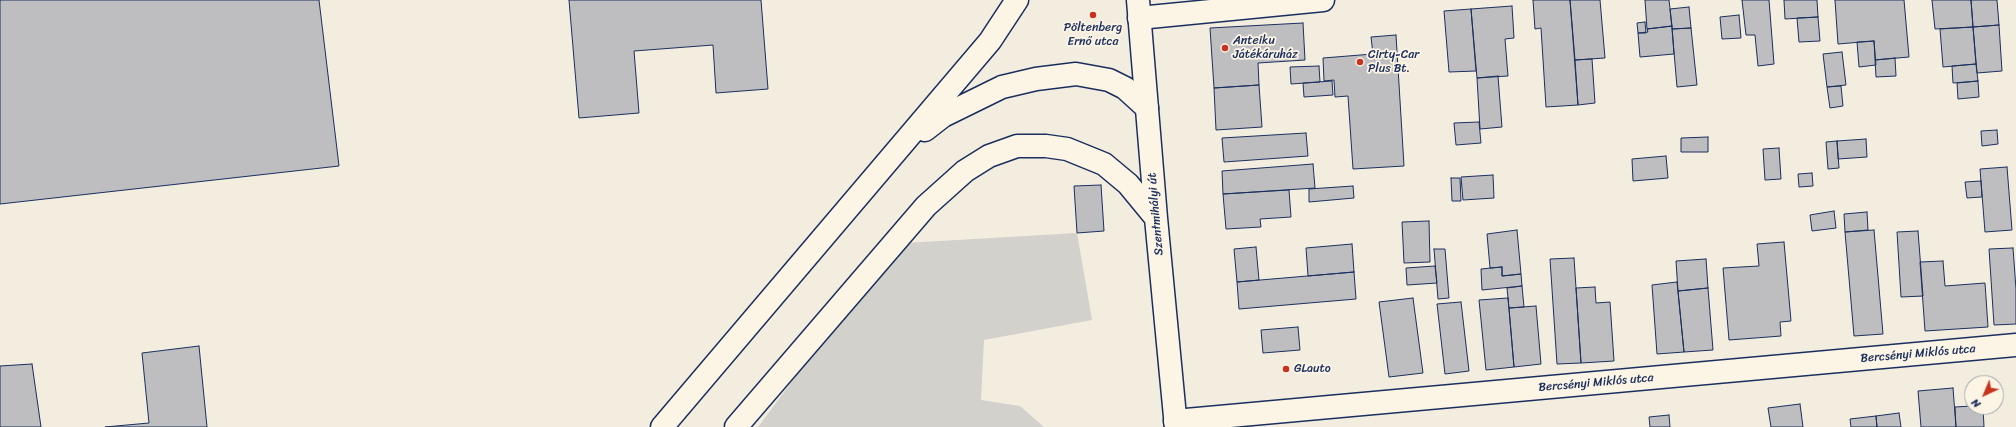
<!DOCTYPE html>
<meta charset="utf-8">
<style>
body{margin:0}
#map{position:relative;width:2016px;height:427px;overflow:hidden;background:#f3ede0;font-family:Sriracha,sans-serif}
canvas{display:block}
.north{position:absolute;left:1964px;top:375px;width:40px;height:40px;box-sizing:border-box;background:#fcf5e5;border:1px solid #a2a6af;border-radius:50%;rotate:224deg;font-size:11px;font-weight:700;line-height:16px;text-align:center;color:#1b2f5e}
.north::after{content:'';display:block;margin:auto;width:14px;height:18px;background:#c8321e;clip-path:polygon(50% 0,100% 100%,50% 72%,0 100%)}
</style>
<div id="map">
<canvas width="2016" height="427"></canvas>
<div class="north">N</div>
</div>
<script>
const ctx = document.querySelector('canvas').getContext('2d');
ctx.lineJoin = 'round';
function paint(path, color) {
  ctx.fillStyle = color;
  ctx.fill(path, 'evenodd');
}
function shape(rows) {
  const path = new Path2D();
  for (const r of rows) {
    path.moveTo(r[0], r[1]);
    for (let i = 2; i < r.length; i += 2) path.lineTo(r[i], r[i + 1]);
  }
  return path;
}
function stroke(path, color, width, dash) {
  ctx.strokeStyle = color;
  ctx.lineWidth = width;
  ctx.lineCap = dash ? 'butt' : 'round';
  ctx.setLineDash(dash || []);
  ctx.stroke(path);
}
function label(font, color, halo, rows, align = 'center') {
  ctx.font = font + ' Sriracha,sans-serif';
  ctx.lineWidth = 3.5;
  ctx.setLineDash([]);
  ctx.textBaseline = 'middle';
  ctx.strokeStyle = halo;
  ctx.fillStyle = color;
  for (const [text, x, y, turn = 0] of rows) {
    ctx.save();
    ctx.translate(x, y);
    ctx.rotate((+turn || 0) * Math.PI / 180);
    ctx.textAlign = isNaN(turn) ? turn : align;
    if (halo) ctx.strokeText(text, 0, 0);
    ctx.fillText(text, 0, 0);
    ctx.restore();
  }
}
const green = shape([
 [1077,233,1092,320,984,340,981,400,1020,406,1044,427,758,427,843,313,905,243]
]);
const building = shape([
 [0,0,319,0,339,166,0,204,0,0],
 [569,0,761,0,768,89,716,93,713,45,634,51,639,113,579,118,569,0],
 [1533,0,1570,0,1578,105,1546,107,1541,28,1535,29,1533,0],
 [1570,0,1600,0,1605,58,1575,60,1570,0],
 [1645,0,1669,0,1672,26,1647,29,1645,0],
 [1742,0,1769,0,1774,64,1758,66,1755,35,1746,35,1742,0],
 [1784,0,1817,0,1818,17,1785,19,1784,0],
 [1835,0,1904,0,1909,57,1875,60,1874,41,1838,44,1835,0],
 [1932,0,1971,0,1973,27,1935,29,1932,0],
 [1971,0,1997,0,1999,25,1973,27,1971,0],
 [1512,6,1514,38,1505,39,1508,76,1477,78,1471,9,1512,6],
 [1689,7,1691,28,1672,29,1670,9,1689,7],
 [1471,9,1476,71,1449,72,1444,11,1471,9],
 [1739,15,1741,38,1722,39,1720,17,1739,15],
 [1818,17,1820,41,1799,42,1797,18,1818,17],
 [1645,22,1646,33,1638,33,1637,23,1645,22],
 [1303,23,1305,60,1258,63,1259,85,1214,88,1210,28,1303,23],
 [1999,25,2002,71,1977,73,1973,27,1999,25],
 [1672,26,1674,54,1640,57,1638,33,1648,32,1647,29,1672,26],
 [1973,27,1976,64,1943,67,1940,29,1973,27],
 [1691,28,1697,85,1677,87,1672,29,1691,28],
 [1396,35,1404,166,1353,169,1348,96,1335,97,1334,80,1324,81,1323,58,1373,54,1371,37,1396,35],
 [1874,41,1876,65,1859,67,1857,42,1874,41],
 [1842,52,1846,85,1827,87,1823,54,1842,52],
 [1895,58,1896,76,1876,77,1875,60,1895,58],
 [1592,59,1595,103,1578,105,1575,60,1592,59],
 [1976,64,1978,81,1953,83,1952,66,1976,64],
 [1319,66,1320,82,1291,84,1290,67,1319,66],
 [1498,76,1502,127,1480,129,1477,78,1498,76],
 [1332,81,1333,95,1304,97,1303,83,1332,81],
 [1978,81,1979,97,1958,99,1957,83,1978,81],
 [1259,85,1262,127,1216,130,1214,88,1259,85],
 [1841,86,1843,106,1830,108,1827,87,1841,86],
 [1479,122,1481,143,1456,145,1454,123,1479,122],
 [1997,130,1998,144,1982,146,1981,131,1997,130],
 [1306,133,1308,156,1224,162,1222,138,1306,133],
 [1708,137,1708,152,1681,152,1681,138,1708,137],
 [1866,139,1867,157,1838,159,1837,141,1866,139],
 [1837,141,1839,168,1828,169,1826,142,1837,141],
 [1779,148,1781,179,1765,180,1763,149,1779,148],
 [1666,156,1668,178,1633,181,1632,159,1666,156],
 [1313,164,1315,188,1223,194,1222,171,1313,164],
 [2007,167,2012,230,1985,232,1980,169,2007,167],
 [1812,173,1813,186,1799,187,1798,174,1812,173],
 [1493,175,1494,198,1463,200,1461,177,1493,175],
 [1451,178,1460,178,1461,201,1452,201,1451,178],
 [1981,181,1982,197,1967,198,1965,182,1981,181],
 [1101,185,1104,231,1077,233,1074,186,1101,185],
 [1353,186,1354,198,1309,202,1309,189,1353,186],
 [1289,190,1291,217,1260,219,1261,227,1226,229,1223,194,1289,190],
 [1834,211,1836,228,1812,231,1810,215,1834,211],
 [1867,212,1868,230,1845,232,1844,214,1867,212],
 [1429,221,1430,262,1404,263,1402,222,1429,221],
 [1517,230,1521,274,1502,276,1502,267,1490,268,1487,234,1517,230],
 [1874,230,1883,334,1854,336,1845,232,1874,230],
 [1918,231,1923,296,1901,297,1897,232,1918,231],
 [1784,242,1791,321,1780,322,1781,336,1729,340,1723,268,1759,266,1757,244,1784,242],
 [1352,244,1354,272,1308,276,1306,248,1352,244],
 [1256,247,1259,280,1237,282,1234,249,1256,247],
 [2013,248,2016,289,2016,324,1994,325,1989,249,2013,248],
 [1434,249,1445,249,1449,298,1438,299,1434,249],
 [1574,258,1581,363,1557,364,1550,259,1574,258],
 [1706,259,1708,288,1678,291,1676,261,1706,259],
 [1943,261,1945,286,1985,283,1988,327,1925,331,1920,262,1943,261],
 [1435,266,1437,283,1407,285,1406,268,1435,266],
 [1502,267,1502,276,1521,274,1522,286,1482,290,1481,269,1502,267],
 [1354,272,1356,299,1239,309,1237,282,1354,272],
 [1677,282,1684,352,1657,354,1652,285,1677,282],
 [1522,286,1524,307,1509,308,1507,288,1522,286],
 [1595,287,1596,303,1610,302,1614,361,1581,363,1576,288,1595,287],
 [1708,288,1713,350,1684,352,1678,291,1708,288],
 [1413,298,1423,373,1389,377,1379,302,1413,298],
 [1508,298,1514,367,1486,370,1479,300,1508,298],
 [1461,302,1469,371,1445,374,1437,304,1461,302],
 [1536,306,1541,364,1514,367,1509,308,1536,306],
 [1298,327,1300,350,1263,353,1261,330,1298,327],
 [199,346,207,427,105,427,149,423,142,353,199,346],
 [32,364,41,427,0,427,0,366,32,364],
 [1953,388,1956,427,1921,427,1918,391,1953,388],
 [1800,404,1803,427,1771,427,1768,408,1800,404],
 [1972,406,1983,407,1984,427,1956,427,1955,407,1972,406],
 [1899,413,1901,427,1877,427,1876,416,1899,413],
 [1669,415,1670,427,1650,427,1649,417,1669,415],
 [1876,416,1877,427,1851,427,1850,419,1876,416]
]);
const minor = shape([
 [1139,18,1323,0],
 [1175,421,2016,345]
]);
const major = shape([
 [1138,0,1156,218,1176,427],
 [736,427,926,206,965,171,989,156,1017,146,1046,146,1067,149,1104,164,1128,184,1156,218]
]);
const highway = shape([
 [925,130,943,116,1002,87,1036,79,1076,74,1109,80,1125,88,1147,108],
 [662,427,990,41,1017,0]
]);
const markers = [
 [1093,15,4,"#c8321e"],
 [1225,48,4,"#c8321e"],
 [1360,62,4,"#c8321e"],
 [1286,369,4,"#c8321e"]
];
const poiNames = [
 ["Pöltenberg",1093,28,"center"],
 ["Ernő utca",1093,42,"center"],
 ["Anteiku",1233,41],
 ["Játékáruház",1233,55],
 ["Cirty-Car",1368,55],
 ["Plus Bt.",1368,69],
 ["GLauto",1294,369]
];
const streetNames = [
 ["Szentmihályi út",1156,214,-95],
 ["Bercsényi Miklós utca",1918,354,-5],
 ["Bercsényi Miklós utca",1596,383,-5]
];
paint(green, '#d3d1cc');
paint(building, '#bebec0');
stroke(building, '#1b2f5e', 1);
stroke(minor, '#1b2f5e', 25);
stroke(major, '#1b2f5e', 25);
stroke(highway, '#1b2f5e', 25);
stroke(minor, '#fcf5e5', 22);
stroke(major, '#fcf5e5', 22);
stroke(highway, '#fcf5e5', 22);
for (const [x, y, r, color] of markers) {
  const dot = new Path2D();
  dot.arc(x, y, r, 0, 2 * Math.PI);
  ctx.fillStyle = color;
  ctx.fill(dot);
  stroke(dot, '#fcf5e5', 1.5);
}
label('12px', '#1b2f5e', '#fcf5e5', poiNames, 'left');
label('12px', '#1b2f5e', '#fcf5e5', streetNames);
</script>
